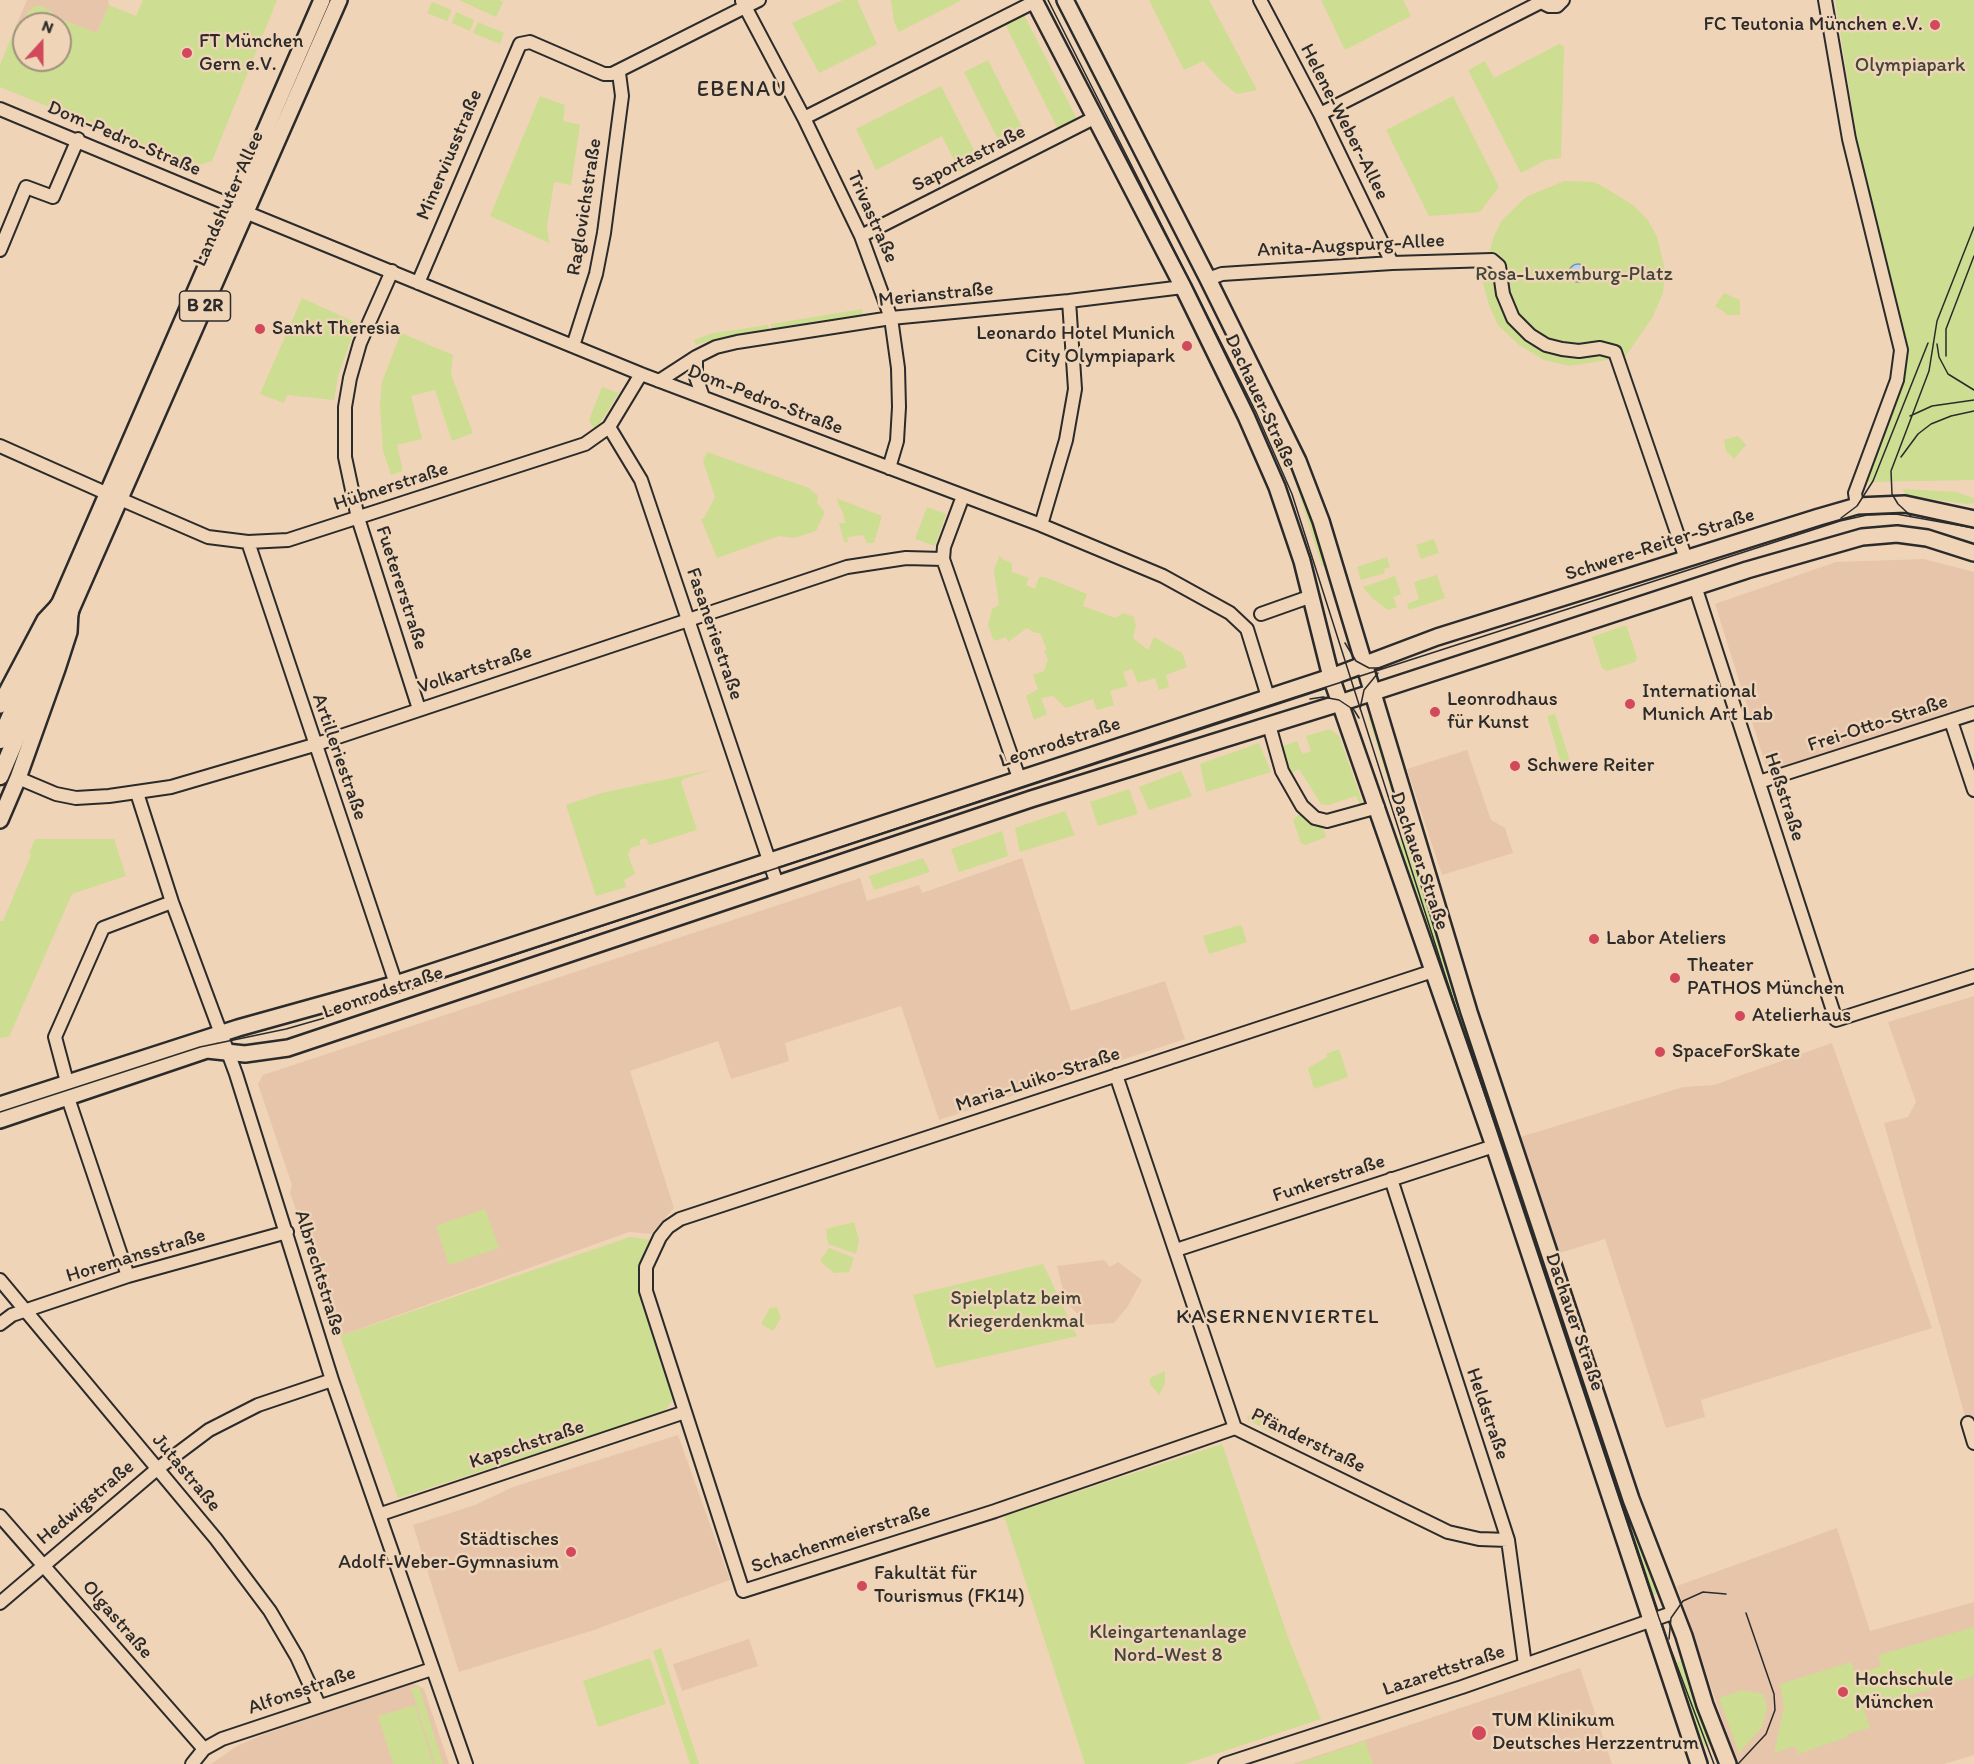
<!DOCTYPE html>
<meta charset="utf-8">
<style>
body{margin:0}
#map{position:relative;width:1974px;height:1764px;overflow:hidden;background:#f0d4b7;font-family:Itim,sans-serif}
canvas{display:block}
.north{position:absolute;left:12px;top:12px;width:60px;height:60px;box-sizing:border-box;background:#f0d4b7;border:2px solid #a1907f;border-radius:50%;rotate:21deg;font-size:16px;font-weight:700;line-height:24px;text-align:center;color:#2b2b2b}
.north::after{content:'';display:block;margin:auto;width:21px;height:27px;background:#d1495b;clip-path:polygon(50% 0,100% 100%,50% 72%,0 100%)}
</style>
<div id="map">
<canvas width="1974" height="1764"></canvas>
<div class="north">N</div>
</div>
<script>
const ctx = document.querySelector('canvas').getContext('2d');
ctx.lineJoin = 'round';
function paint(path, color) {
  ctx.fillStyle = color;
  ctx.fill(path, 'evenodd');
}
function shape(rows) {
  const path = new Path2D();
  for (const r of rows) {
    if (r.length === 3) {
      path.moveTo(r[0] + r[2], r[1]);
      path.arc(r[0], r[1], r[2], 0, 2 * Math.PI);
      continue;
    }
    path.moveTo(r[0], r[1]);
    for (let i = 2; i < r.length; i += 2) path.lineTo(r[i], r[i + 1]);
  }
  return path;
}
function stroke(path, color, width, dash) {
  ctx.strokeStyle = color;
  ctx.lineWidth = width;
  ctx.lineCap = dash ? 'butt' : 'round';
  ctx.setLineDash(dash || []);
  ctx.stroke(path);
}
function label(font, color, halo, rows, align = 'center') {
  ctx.font = font + ' Itim,sans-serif';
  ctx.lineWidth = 5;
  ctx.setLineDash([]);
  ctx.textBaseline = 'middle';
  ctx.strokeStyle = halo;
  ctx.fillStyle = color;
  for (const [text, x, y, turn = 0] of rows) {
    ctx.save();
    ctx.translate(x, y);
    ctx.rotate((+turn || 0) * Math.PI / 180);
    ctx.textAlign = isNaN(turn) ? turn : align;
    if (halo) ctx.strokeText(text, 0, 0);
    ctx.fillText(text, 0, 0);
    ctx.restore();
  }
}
const built = shape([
 [27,0,108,0,109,5,97,33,52,16,49,24,24,26,17,23],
 [1924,559,1974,572,1974,718,1772,785,1715,604,1836,562],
 [1467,750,1491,820,1505,828,1513,853,1442,875,1407,769],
 [1022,858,1071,1011,1165,981,1185,1039,939,1120,901,1006,785,1043,789,1061,731,1079,718,1041,630,1071,674,1208,651,1234,629,1232,340,1336,290,1193,292,1185,258,1084,263,1075,860,878,867,901,919,885,922,893],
 [1974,996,1974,1449,1884,1123,1908,1117,1916,1102,1888,1022],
 [1832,1043,1932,1328,1701,1400,1705,1417,1666,1428,1605,1239,1540,1259,1501,1143,1683,1087,1714,1085],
 [1104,1260,1110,1267,1118,1262,1142,1280,1128,1306,1114,1323,1088,1325,1066,1302,1057,1266],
 [678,1435,730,1580,594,1630,459,1672,413,1525,475,1505,513,1487],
 [1837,1528,1870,1631,1974,1602,1974,1755,1944,1764,1740,1764,1733,1752,1677,1586],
 [749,1639,758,1666,682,1691,673,1664],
 [1580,1668,1612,1764,1293,1764],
 [413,1683,424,1689,449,1764,211,1764,237,1746,262,1735]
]);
const green = shape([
 [143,0,277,0,212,161,196,166,0,87,0,65,17,23,24,26,24,60,60,60,60,24,34,24,26,13,35,6,41,6,53,12,52,16,97,33,109,5,136,16],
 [459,0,499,0,503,2,496,17],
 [843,0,857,0,877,44,819,73,792,23],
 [891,0,962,0,899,32,894,22],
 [1040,0,1045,0,1254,411,1290,495,1314,569,1311,569,1288,497,1252,411,1059,31],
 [1056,0,1058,0,1270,419,1308,506,1327,565,1322,566,1294,478,1269,420],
 [1149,0,1209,0,1257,90,1237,94,1223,83,1203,61,1184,70],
 [1321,0,1403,0,1411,16,1345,50],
 [1835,0,1974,0,1974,480,1866,482,1905,379,1908,350,1863,176],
 [432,2,452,10,447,21,427,13],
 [1021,9,1080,125,1061,135,1002,18],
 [456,12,474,20,470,31,452,23],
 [478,22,504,33,500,44,473,33],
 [1559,44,1564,46,1561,158,1546,160,1521,173,1468,70,1485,61,1494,78],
 [988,60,1027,137,1003,149,964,72],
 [941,86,980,162,960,172,942,136,876,170,856,129],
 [540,96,565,105,563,121,580,125,571,185,554,182,547,227,549,243,490,216],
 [1453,96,1499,187,1480,212,1429,216,1386,130],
 [1564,181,1594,182,1607,189,1633,205,1648,220,1657,237,1665,270,1663,293,1652,318,1625,357,1569,366,1544,360,1519,345,1498,325,1489,305,1482,279,1494,236,1502,220,1526,197],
 [1724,293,1740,300,1740,315,1728,315,1715,306],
 [302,298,357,323,338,376,334,400,287,395,284,403,260,394],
 [862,309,863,315,772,330,771,324],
 [768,325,769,332,712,340,696,345,694,340,713,333],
 [401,333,453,355,451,374,473,433,452,441,435,390,411,396,422,439,397,445,403,471,391,475,383,451,380,404,382,382],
 [602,387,619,393,595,431,589,420],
 [1738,436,1746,445,1734,459,1726,451,1724,440],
 [707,452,809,488,818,496,817,503,825,512,816,531,794,538,779,536,717,558,701,519,704,518,715,497,703,461],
 [1903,489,1956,492,1974,498,1974,503,1966,504,1905,495],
 [836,498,882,516,874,543,867,543,863,535,847,537,848,542,844,542,839,523,845,523,844,516],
 [927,507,946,514,935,546,915,539],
 [1434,539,1439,553,1421,559,1416,545],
 [1000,555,1002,559,1012,563,1012,572,1029,578,1026,585,1035,589,1039,577,1045,577,1087,594,1083,606,1115,618,1123,613,1134,617,1136,626,1133,638,1148,650,1154,637,1182,653,1187,667,1166,675,1169,687,1159,690,1155,678,1138,683,1132,669,1123,672,1128,686,1110,691,1114,705,1097,710,1093,699,1066,708,1053,696,1041,698,1047,714,1034,720,1026,696,1038,689,1033,675,1044,671,1048,659,1044,651,1047,650,1040,633,1035,633,1027,628,1008,642,1006,637,994,641,988,625,992,609,999,605,994,570],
 [1387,557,1390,567,1384,569,1385,573,1361,580,1357,567],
 [1437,575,1445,598,1409,610,1407,604,1419,599,1414,582],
 [1395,576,1401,594,1393,597,1397,607,1388,610,1372,598,1363,587],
 [1626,625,1637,657,1635,662,1607,671,1602,668,1592,637],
 [1555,714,1571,764,1562,767,1547,716],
 [1371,716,1438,934,1643,1550,1657,1586,1655,1587,1657,1594,1649,1596,1397,840,1406,837,1368,717],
 [1330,729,1339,736,1363,804,1360,805,1356,796,1328,805,1321,804,1299,769,1290,774,1284,766,1280,747,1297,741,1302,754,1311,751,1306,736],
 [1259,743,1271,772,1206,792,1200,764],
 [714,769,683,779,681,782,697,830,649,845,646,838,640,840,640,845,631,848,628,854,635,874,624,880,626,887,596,896,566,805,602,793],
 [1181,771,1192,796,1149,810,1139,787],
 [1129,789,1138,814,1098,826,1090,802],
 [1065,811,1075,835,1020,852,1015,828],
 [1298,815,1302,815,1311,823,1323,827,1326,837,1306,845,1301,843,1293,820],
 [1002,831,1008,856,959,872,951,849],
 [35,839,114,839,126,876,72,894,9,1037,0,1038,0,921,3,921,31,855,29,853],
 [923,858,930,872,874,890,869,876],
 [653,917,654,920,363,1017,362,1014],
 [1241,925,1247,942,1209,954,1203,936],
 [1339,1049,1348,1077,1314,1089,1308,1068,1327,1057,1326,1054],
 [485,1209,499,1248,449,1265,436,1226],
 [854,1222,859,1240,856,1254,828,1244,826,1229],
 [630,1237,652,1240,641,1271,639,1296,674,1398,664,1412,398,1498,340,1336],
 [829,1248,854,1258,849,1272,834,1273,820,1261],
 [1043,1264,1077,1336,936,1368,913,1295],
 [777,1307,781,1318,773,1331,761,1324,770,1308],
 [1165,1371,1165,1384,1159,1395,1150,1384,1150,1378],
 [1274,1412,1276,1435,1248,1420,1247,1416],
 [1222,1444,1289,1640,1321,1719,1185,1764,1085,1764,1004,1516],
 [1974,1627,1974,1676,1864,1709,1870,1728,1847,1734,1848,1737,1798,1754,1795,1746,1774,1753,1784,1707,1780,1684,1851,1662,1856,1674,1881,1666,1878,1655],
 [661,1648,699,1764,690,1764,653,1651],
 [650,1658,666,1704,598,1727,583,1681],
 [1682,1660,1713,1743,1705,1747,1700,1735,1695,1737,1672,1664],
 [419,1686,443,1764,435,1764,411,1688],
 [1742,1690,1763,1694,1767,1707,1762,1727,1739,1753,1719,1698],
 [415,1705,433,1764,393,1764,378,1716],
 [1365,1741,1373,1764,1297,1764]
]);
const water = shape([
 [1578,273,9]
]);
const minor = shape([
 [1260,0,1320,114,1392,263],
 [1825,0,1849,139,1901,350,1897,380,1855,493,1857,506],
 [742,1,804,118,861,236,891,318,898,368,899,407,897,441,889,468],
 [1541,2,1549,6,1557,6,1563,0],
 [0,109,233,206],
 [1320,114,1541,2],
 [804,118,1034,2],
 [245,212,641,374,1041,525,1163,576,1230,613,1247,629,1268,697],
 [861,236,1096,117],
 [0,250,26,187,53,197,78,139],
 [392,271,360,343,350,378,345,407,345,457,358,518,419,709],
 [1208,279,1222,274,1392,263,1492,260,1499,266,1503,294,1513,318,1530,335,1546,345,1562,349,1579,351,1600,348,1615,352,1686,559],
 [418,283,520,44,530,42,604,74,612,74,759,0],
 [573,346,596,274,604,233,622,96,619,73],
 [696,357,696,377,703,397],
 [659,381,696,357,716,347,737,342,891,318,1069,301,1183,287],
 [609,427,641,480,777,884],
 [0,446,108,494],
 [963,496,944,547,943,559,1019,778],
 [120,499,208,537,248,542,288,540,585,444,609,427,641,374],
 [1041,525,1066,440,1075,389,1069,301],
 [248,542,396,984],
 [1695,586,1836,1020,1974,976],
 [1261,614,1309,597],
 [1951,721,1974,790],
 [1269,725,1282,771,1302,806,1315,818,1327,821,1378,807],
 [18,778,56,794,76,798,109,796,171,787,314,745,847,567,906,558,943,559],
 [1759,782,1974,713],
 [137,793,172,902,236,1074,332,1380,466,1764],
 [1116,1075,1235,1428,1448,1532,1479,1539,1508,1540],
 [67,1082,55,1037,103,928,172,902],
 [68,1098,128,1276],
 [1391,1179,1508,1540,1525,1665],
 [1176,1250,1494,1146],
 [0,1280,216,1539,270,1611,297,1657,319,1705],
 [0,1324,12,1315,128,1276,287,1232],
 [1968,1423,1974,1443],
 [1235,1428,995,1511,743,1591,646,1291,646,1267,660,1237,668,1227,680,1219,1433,971],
 [381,1514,685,1412],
 [0,1516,204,1749],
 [0,1603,157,1469,209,1430,258,1405,332,1380],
 [192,1764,204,1749,222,1739,432,1669],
 [1225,1764,1462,1687,1675,1612]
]);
const major = shape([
 [1034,0,1183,287,1246,416,1277,487,1302,561,1331,677,1494,1146,1699,1764],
 [1065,0,1208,279,1298,461,1321,521,1469,1012,1631,1499,1684,1636,1705,1705,1728,1764],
 [0,705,45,620,59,605,322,0],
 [0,820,18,778,57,669,69,632,70,612,339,0],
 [0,1105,238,1028,396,984,1331,677,1437,637,1819,517,1857,506,1905,504,1974,519],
 [0,1120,207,1050,245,1054,288,1048,1031,799,1343,702,1747,570,1862,537,1897,534,1927,538,1974,553]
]);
const highway = shape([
 [0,740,59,605],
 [0,776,70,612]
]);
const tram = shape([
 [1048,0,1256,412,1292,494,1445,975,1659,1618,1714,1764],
 [1937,344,1939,357,1948,374,1974,390],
 [1946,356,1946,329,1974,256],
 [1910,416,1932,406,1974,400],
 [1901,457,1918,434,1931,424,1951,416,1974,411],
 [1911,516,1898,504,1892,494,1891,471,1929,371,1937,321,1974,227],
 [1841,518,1857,506,1873,481,1928,343],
 [1345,643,1356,661,1369,668,1381,668],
 [1310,699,1323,697,1339,700,1354,710,1359,718],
 [1360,709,1364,690,1378,673],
 [0,1112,200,1047,286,1029,321,1019,1215,723,1840,521,1867,515,1896,514,1974,528],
 [1669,1639,1671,1618,1683,1601,1703,1592,1726,1594],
 [1738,1764,1766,1734,1775,1710,1774,1694,1746,1613]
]);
const markers = [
 [1935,25,6,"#d1495b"],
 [187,53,6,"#d1495b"],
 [260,329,6,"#d1495b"],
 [1187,346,6,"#d1495b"],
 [1630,704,6,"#d1495b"],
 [1435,712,6,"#d1495b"],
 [1515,766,6,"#d1495b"],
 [1594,939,6,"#d1495b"],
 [1675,978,6,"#d1495b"],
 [1740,1016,6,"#d1495b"],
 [1660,1052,6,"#d1495b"],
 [571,1552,6,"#d1495b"],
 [862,1586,6,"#d1495b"],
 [1843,1692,6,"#d1495b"],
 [1479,1733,8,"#d1495b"]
];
const shields = [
 [205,306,51]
];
const shieldNames = [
 ["B 2R",205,306]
];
const poiNames = [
 ["FC Teutonia München e.V.",1923,25,"right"],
 ["FT München",199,42],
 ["Gern e.V.",199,65],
 ["Sankt Theresia",272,329],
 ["Leonardo Hotel Munich",1175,334,"right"],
 ["City Olympiapark",1175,357,"right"],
 ["International",1642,692],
 ["Munich Art Lab",1642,715],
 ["Leonrodhaus",1447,700],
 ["für Kunst",1447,723],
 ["Schwere Reiter",1527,766],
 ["Labor Ateliers",1606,939],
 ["Theater",1687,966],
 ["PATHOS München",1687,989],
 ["Atelierhaus",1752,1016],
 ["SpaceForSkate",1672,1052],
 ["Städtisches",559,1540,"right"],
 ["Adolf-Weber-Gymnasium",559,1563,"right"],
 ["Fakultät für",874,1574],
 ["Tourismus (FK14)",874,1597],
 ["Hochschule",1855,1680],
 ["München",1855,1703],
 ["TUM Klinikum",1492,1721],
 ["Deutsches Herzzentrum",1492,1744]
];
const parkNames = [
 ["Olympiapark",1910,66],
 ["Rosa-Luxemburg-Platz",1574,275],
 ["Spielplatz beim",1016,1299],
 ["Kriegerdenkmal",1016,1322],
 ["Kleingartenanlage",1168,1633],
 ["Nord-West 8",1168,1656]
];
const streetNames = [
 ["Helene-Weber-Allee",1344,122,63],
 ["Dom-Pedro-Straße",124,139,23],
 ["Minerviusstraße",450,155,-67],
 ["Saportastraße",969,159,-27],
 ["Landshuter Allee",229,199,-66],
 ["Raglovichstraße",585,207,-81],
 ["Trivastraße",872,217,66],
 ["Anita-Augspurg-Allee",1351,246,-3],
 ["Merianstraße",936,295,-6],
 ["Dom-Pedro-Straße",765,400,21],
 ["Dachauer Straße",1260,401,65],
 ["Hübnerstraße",391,487,-18],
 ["Schwere-Reiter-Straße",1660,545,-18],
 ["Fuetererstraße",401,588,72],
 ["Fasaneriestraße",714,634,71],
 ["Volkartstraße",475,670,-18],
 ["Frei-Otto-Straße",1878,724,-18],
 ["Leonrodstraße",1060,743,-18],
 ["Artilleriestraße",339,757,71],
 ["Heßstraße",1784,797,72],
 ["Dachauer Straße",1419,861,71],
 ["Leonrodstraße",383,993,-19],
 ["Maria-Luiko-Straße",1038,1080,-18],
 ["Funkerstraße",1329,1179,-18],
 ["Horemansstraße",136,1256,-17],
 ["Albrechtstraße",319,1273,73],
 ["Dachauer Straße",1574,1322,71],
 ["Heldstraße",1487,1414,71],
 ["Pfänderstraße",1308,1441,26],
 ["Kapschstraße",527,1445,-18],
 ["Jutastraße",186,1473,50],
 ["Hedwigstraße",86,1503,-40],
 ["Schachenmeierstraße",841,1539,-18],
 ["Olgastraße",117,1620,49],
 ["Lazarettstraße",1444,1671,-18],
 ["Alfonsstraße",302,1691,-19]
];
const neighbourhoodNames = [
 ["KASERNENVIERTEL",1278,1318]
];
const quarterNames = [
 ["EBENAU",742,90]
];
paint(built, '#e7c5ab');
paint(green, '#cddd91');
paint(water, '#b0d4f9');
stroke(water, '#7b90a7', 1.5);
stroke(minor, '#2b2b2b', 16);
stroke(major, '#2b2b2b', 20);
stroke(highway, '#2b2b2b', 21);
stroke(minor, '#f0d4b7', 12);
stroke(major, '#f0d4b7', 15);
stroke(highway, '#f0d4b7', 16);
stroke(tram, '#2b2b2b', 1.5);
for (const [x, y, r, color] of markers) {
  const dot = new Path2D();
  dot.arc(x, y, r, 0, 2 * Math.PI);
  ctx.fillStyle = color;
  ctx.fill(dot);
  stroke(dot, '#f0d4b7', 2);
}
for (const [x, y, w] of shields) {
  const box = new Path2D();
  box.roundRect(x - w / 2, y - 15, w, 30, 4.5);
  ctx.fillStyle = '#f0d4b7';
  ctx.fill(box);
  stroke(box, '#2b2b2b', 1.5);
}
label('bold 18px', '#2b2b2b', null, shieldNames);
label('20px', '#2b2b2b', '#f0d4b7', poiNames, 'left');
label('20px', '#43463a', '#f0d4b7', parkNames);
label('20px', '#2b2b2b', '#f0d4b7', streetNames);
ctx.letterSpacing = '1.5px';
label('21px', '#2b2b2b', '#f0d4b7', neighbourhoodNames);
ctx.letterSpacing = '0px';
ctx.letterSpacing = '1.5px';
label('22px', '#2b2b2b', '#f0d4b7', quarterNames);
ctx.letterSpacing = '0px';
</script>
